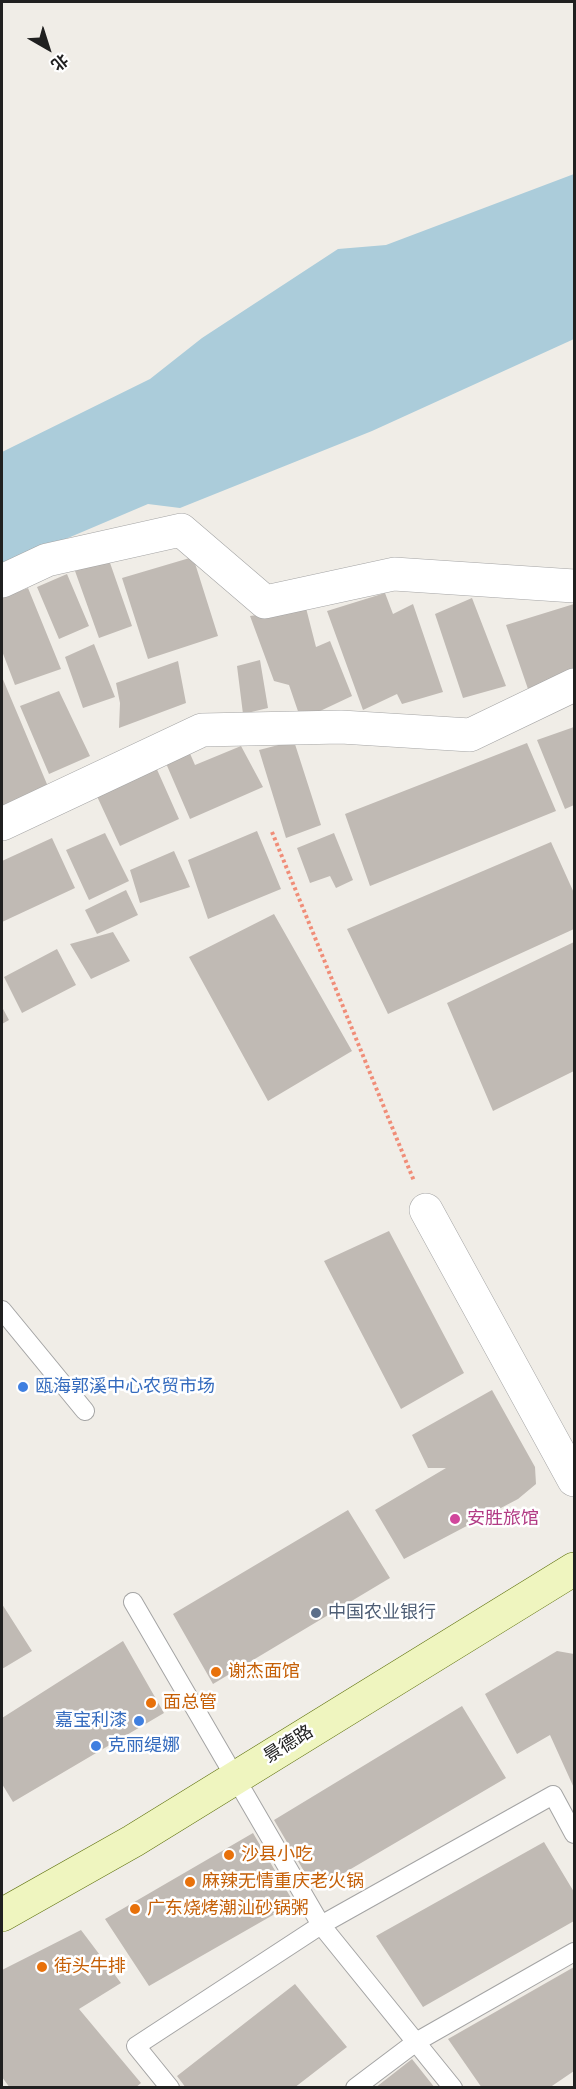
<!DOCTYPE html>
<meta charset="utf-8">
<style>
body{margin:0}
#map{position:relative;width:576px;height:2089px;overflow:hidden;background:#f0ede7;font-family:"Roboto Condensed","Noto Sans SC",sans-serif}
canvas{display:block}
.frame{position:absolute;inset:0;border:3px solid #202020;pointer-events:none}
.north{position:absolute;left:18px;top:18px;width:60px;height:60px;-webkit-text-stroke:4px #fff;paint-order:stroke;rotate:141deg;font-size:16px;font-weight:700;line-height:24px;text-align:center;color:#202020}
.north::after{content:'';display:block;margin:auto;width:21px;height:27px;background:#202020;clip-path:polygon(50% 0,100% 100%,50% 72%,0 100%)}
</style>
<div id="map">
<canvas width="576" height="2089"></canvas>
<div class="frame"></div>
<div class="north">北</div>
</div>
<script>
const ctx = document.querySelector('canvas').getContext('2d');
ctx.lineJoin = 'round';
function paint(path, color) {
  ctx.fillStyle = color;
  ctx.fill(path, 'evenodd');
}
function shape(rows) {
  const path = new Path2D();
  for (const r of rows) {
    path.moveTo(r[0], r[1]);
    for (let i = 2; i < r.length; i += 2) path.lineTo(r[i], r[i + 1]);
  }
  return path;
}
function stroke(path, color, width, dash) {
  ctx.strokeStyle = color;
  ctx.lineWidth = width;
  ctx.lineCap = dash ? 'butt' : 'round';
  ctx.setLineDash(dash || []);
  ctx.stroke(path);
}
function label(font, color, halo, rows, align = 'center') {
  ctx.font = font + ' "Roboto Condensed","Noto Sans SC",sans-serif';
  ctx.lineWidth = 5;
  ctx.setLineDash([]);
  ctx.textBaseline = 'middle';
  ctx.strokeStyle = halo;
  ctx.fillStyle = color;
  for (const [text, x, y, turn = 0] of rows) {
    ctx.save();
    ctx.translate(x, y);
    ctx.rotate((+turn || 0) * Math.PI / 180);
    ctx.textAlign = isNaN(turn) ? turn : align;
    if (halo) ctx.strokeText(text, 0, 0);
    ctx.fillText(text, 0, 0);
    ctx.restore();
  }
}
const water = shape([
 [574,174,574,339,372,431,180,508,148,504,2,566,2,452,150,379,202,338,338,249,386,245]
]);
const building = shape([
 [193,557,218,636,148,659,122,578],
 [109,560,132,626,99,638,75,571],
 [67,574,89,626,59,639,37,587],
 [28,588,61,669,15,685,2,651,2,598],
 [385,593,393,614,413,604,443,692,402,704,397,694,363,710,327,611],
 [472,598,506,686,463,698,435,614],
 [574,604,574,673,528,689,506,625],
 [306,608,316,647,330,641,352,696,301,720,289,685,274,681,250,616],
 [94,644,115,697,83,708,65,657],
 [260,660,268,708,243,714,237,666],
 [178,661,186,703,119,728,120,703,116,683],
 [2,677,49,789,2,811],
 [59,691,90,756,49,774,20,706],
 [574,727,574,805,565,809,537,740],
 [294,741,321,825,286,838,259,750],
 [527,743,556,811,370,886,345,814],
 [241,746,263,787,190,819,165,761,188,749,195,765],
 [155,765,179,819,120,846,95,792],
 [257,831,281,889,208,919,188,860],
 [105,833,129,881,89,900,66,850],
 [334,833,353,880,336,888,330,876,310,883,297,848],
 [52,838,75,888,2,922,2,861],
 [551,842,574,893,574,929,388,1014,347,929],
 [174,851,190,887,140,903,130,870],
 [126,890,138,915,97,934,85,910],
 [274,914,352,1051,268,1101,189,957],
 [113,932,130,961,91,979,70,944],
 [574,942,574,1071,493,1111,447,1003],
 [57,949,76,985,22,1013,4,977],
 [2,1007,9,1020,2,1024],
 [389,1231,464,1373,401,1409,324,1261],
 [492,1390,535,1467,536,1484,518,1499,404,1559,375,1510,446,1468,428,1468,412,1435],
 [348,1510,390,1578,213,1684,173,1614],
 [2,1604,32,1651,2,1669],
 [123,1641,164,1713,13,1802,2,1784,2,1718],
 [557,1651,574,1654,574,1788,550,1735,517,1754,485,1694],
 [462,1706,506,1778,315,1890,274,1820],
 [253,1833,294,1903,149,1986,105,1919],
 [544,1842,574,1892,574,1921,423,2007,376,1936],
 [81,1930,121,1983,79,2009,141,2083,135,2088,10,2088,2,2077,2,1970],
 [574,1967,574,2071,549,2088,482,2088,448,2039],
 [295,1984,347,2047,294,2088,186,2088,177,2076],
 [412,2059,435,2088,375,2088]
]);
const path = shape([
 [272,832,414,1181]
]);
const lane = shape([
 [2,1310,85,1411],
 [133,1602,321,1925,453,2088],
 [170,2088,136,2046,321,1925,553,1795,574,1834],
 [355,2088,416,2042,574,1952]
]);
const street = shape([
 [2,581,47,560,181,530,265,602,394,574,574,586],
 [2,824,202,730,341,727,470,735,574,685],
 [426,1210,574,1480]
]);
const secondary = shape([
 [2,1915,133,1841,574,1569]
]);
const markers = [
 [23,1387,6,"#3f7fe0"],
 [455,1519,6,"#d1479c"],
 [316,1613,6,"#5c6f8a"],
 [216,1672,6,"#e8710a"],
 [151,1703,6,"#e8710a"],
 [139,1721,6,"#3f7fe0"],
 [96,1746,6,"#3f7fe0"],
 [229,1855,6,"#e8710a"],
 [190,1882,6,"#e8710a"],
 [135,1909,6,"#e8710a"],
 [42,1967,6,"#e8710a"]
];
const shopNames = [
 ["瓯海郭溪中心农贸市场",35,1387],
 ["嘉宝利漆",127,1721,"right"],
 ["克丽缇娜",108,1746]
];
const hotelNames = [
 ["安胜旅馆",467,1519]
];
const serviceNames = [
 ["中国农业银行",328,1613]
];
const foodNames = [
 ["谢杰面馆",228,1672],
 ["面总管",163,1703],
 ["沙县小吃",241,1855],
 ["麻辣无情重庆老火锅",202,1882],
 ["广东烧烤潮汕砂锅粥",147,1909],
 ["街头牛排",54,1967]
];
const streetNames = [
 ["景德路",289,1745,-32]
];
paint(water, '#abccda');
paint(building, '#c0bab4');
stroke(lane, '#a4a4a4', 20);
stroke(street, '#a4a4a4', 34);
stroke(secondary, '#5e710d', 34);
stroke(path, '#f08d78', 4, [3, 3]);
stroke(lane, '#fff', 18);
stroke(street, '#fff', 33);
stroke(secondary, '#eff5bf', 33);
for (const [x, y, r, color] of markers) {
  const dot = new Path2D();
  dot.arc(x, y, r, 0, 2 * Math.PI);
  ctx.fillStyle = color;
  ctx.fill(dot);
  stroke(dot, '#fff', 2);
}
label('18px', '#366cbe', '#fff', shopNames, 'left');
label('18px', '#b23c85', '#fff', hotelNames, 'left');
label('18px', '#4e5e75', '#fff', serviceNames, 'left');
label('18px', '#c56008', '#fff', foodNames, 'left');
label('18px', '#202020', '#fff', streetNames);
</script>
